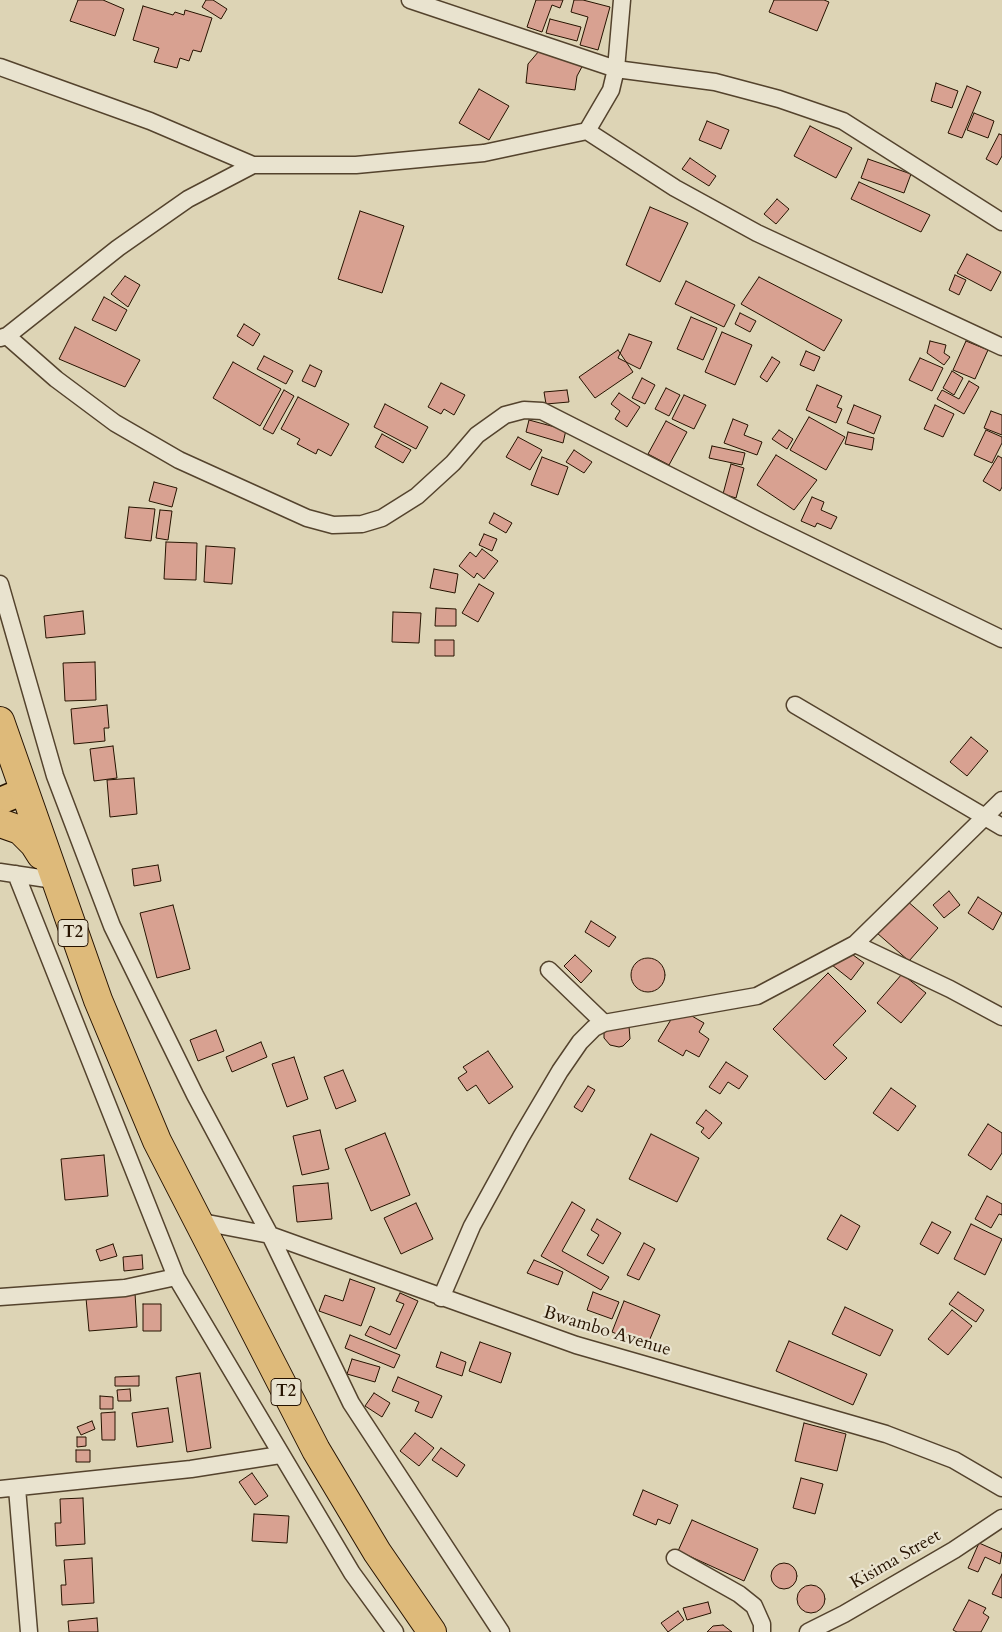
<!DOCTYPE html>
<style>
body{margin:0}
canvas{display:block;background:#ddd4b5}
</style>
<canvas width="1002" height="1632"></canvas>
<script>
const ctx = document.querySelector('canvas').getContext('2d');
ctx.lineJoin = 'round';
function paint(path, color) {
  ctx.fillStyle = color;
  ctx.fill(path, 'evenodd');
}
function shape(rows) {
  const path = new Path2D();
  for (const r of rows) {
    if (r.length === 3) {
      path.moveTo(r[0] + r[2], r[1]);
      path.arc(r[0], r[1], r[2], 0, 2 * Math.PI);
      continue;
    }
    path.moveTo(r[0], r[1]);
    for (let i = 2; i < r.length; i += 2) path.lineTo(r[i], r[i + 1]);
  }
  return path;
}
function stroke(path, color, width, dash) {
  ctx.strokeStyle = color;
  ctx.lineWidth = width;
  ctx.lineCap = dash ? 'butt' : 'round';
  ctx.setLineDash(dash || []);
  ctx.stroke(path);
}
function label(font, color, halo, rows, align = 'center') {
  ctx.font = font + ' Cardo,serif';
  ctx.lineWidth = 4.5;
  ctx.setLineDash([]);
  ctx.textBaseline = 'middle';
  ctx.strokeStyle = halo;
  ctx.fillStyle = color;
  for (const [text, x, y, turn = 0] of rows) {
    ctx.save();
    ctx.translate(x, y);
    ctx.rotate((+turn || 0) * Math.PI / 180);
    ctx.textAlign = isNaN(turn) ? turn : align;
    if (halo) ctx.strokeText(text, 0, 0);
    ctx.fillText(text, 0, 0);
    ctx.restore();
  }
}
const building = shape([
 [78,0,103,0,124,9,115,36,70,21,78,0],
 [206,0,213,0,227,9,221,19,202,7,206,0],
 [536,0,563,0,560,8,552,5,542,32,527,27,536,0],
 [574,0,583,0,610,7,598,50,580,45,588,17,571,12,574,0],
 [774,0,824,0,829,2,817,31,769,12,774,0],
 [143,6,173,15,175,12,184,15,185,10,212,18,201,52,193,50,189,61,180,58,177,68,154,62,159,48,133,40,143,6],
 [550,19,581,27,577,41,546,33,550,19],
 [539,51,584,63,577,76,575,90,526,83,528,64,539,51],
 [936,83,958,91,952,108,931,101,936,83],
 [967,86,981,92,962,138,948,133,967,86],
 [479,89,509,106,489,140,459,123,479,89],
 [974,113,994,121,988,138,967,130,974,113],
 [707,121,729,130,721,149,699,140,707,121],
 [810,126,852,148,836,178,794,156,810,126],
 [999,134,1002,135,1002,156,997,165,986,159,999,134],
 [690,158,716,176,709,186,682,169,690,158],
 [868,159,911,174,904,193,861,178,868,159],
 [859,182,930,215,921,232,851,199,859,182],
 [777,199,789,209,776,224,764,214,777,199],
 [650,207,688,223,660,282,626,265,650,207],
 [360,211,404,226,382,293,338,279,360,211],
 [967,254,1001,272,991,291,957,273,967,254],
 [955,275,966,280,959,295,949,290,955,275],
 [125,276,140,285,128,307,111,294,125,276],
 [759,277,842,320,824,351,741,304,759,277],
 [686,281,735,305,724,327,675,304,686,281],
 [104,297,127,310,116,331,92,320,104,297],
 [740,313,756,321,750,332,735,324,740,313],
 [691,317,717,328,703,360,677,349,691,317],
 [244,324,260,334,253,346,237,336,244,324],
 [75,327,140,360,125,387,59,359,75,327],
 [722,332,752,345,735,385,705,372,722,332],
 [629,334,652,342,640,369,618,358,629,334],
 [930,341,946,345,944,353,950,357,944,365,927,353,930,341],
 [966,341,988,350,975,379,953,370,966,341],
 [618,350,633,372,595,398,579,377,618,350],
 [806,351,820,357,814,371,800,365,806,351],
 [264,356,293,371,286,384,257,369,264,356],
 [772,357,780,362,767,382,760,377,772,357],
 [920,358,943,368,932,391,909,380,920,358],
 [233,362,281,389,260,426,213,398,233,362],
 [310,365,322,371,315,387,302,381,310,365],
 [952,371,963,378,954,395,943,388,952,371],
 [642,378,655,385,645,404,632,398,642,378],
 [969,381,979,387,964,414,937,399,942,390,959,399,969,381],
 [441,383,465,395,454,415,444,409,441,414,428,407,441,383],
 [817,385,842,396,837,407,842,409,836,423,806,410,817,385],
 [666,388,680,395,669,416,655,409,666,388],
 [284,390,294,396,273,434,263,429,284,390],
 [567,390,569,402,546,404,544,392,567,390],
 [619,393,640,407,627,427,615,419,620,411,611,404,619,393],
 [684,395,706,405,694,429,672,419,684,395],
 [298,397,349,424,331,456,318,449,316,454,297,444,300,439,281,429,298,397],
 [385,404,428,427,416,449,374,427,385,404],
 [854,405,881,416,874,434,847,423,854,405],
 [935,405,954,414,943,437,924,429,935,405],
 [991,411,1002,415,1002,435,984,428,991,411],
 [809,417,845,437,826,470,790,450,809,417],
 [733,419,748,425,744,435,762,442,757,455,724,443,733,419],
 [529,420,566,430,563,443,526,432,529,420],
 [666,421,687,432,669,465,648,454,666,421],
 [779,430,793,439,787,449,772,439,779,430],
 [986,430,1002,437,1002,443,992,463,974,455,986,430],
 [848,432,874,438,872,450,845,444,848,432],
 [382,434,411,450,403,463,375,447,382,434],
 [518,437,542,450,530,470,506,457,518,437],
 [712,446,745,453,742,465,709,458,712,446],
 [574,450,592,462,584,473,566,462,574,450],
 [776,455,817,480,794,510,757,485,776,455],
 [998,456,1002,458,1002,487,1000,491,983,481,998,456],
 [542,457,568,467,558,495,531,485,542,457],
 [731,464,744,468,736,498,723,494,731,464],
 [154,482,177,488,172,507,149,501,154,482],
 [812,497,824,502,821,510,837,517,831,529,817,523,815,527,801,521,812,497],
 [129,507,155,509,151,541,125,538,129,507],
 [160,510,172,511,168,540,156,538,160,510],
 [494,513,512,523,506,533,489,523,494,513],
 [484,534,497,539,492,551,479,545,484,534],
 [166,542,197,543,196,580,164,579,166,542],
 [206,546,235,548,232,584,204,582,206,546],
 [482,549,498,561,484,579,477,573,474,578,459,566,470,552,476,557,482,549],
 [434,569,458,574,455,593,430,588,434,569],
 [479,584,494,593,478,622,462,613,479,584],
 [436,608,456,609,456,626,435,626,436,608],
 [83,611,85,634,46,638,44,616,83,611],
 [393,612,421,613,419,643,392,642,393,612],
 [435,640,454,640,454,656,435,656,435,640],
 [95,662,96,700,65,701,63,663,95,662],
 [107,705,109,728,104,728,105,741,74,744,71,709,107,705],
 [971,737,988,751,967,776,950,762,971,737],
 [113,746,117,778,94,781,90,749,113,746],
 [134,778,137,814,110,817,107,780,134,778],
 [158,865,161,881,134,886,132,869,158,865],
 [949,891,960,905,944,918,933,905,949,891],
 [978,897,1002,913,993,930,968,913,978,897],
 [906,900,938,928,909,961,877,933,906,900],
 [173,905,190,969,157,978,140,913,173,905],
 [591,921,616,937,609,947,585,932,591,921],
 [845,949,864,963,851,980,832,965,845,949],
 [575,955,592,971,581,983,564,966,575,955],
 [648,975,17],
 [828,973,866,1011,833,1045,847,1058,825,1080,773,1029,828,973],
 [902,974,926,993,901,1023,877,1003,902,974],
 [678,1008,704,1023,699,1032,709,1039,699,1057,686,1050,683,1056,658,1041,678,1008],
 [629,1026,630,1039,623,1046,619,1047,610,1045,604,1038,604,1029,629,1026],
 [216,1030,224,1051,198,1061,190,1040,216,1030],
 [261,1042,267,1057,232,1072,226,1057,261,1042],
 [488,1051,513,1087,489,1104,476,1085,467,1091,458,1078,467,1072,463,1067,488,1051],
 [294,1057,308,1099,287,1107,272,1064,294,1057],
 [726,1062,748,1076,739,1089,728,1082,720,1094,709,1087,726,1062],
 [343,1070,356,1101,336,1109,324,1077,343,1070],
 [588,1086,595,1090,582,1112,574,1107,588,1086],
 [891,1088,916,1106,898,1131,873,1113,891,1088],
 [706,1110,722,1123,709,1139,701,1132,704,1128,696,1123,706,1110],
 [988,1124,1002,1133,1002,1153,991,1170,968,1155,988,1124],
 [320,1130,329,1169,302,1175,293,1136,320,1130],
 [385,1133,410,1195,371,1211,345,1149,385,1133],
 [651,1134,699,1158,677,1202,629,1179,651,1134],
 [104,1155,108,1196,65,1200,61,1159,104,1155],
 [328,1183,332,1219,297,1222,293,1186,328,1183],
 [987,1196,1002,1204,1002,1215,999,1214,991,1228,975,1219,987,1196],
 [572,1202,585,1210,562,1251,609,1277,601,1290,541,1256,572,1202],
 [416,1203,433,1239,401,1254,384,1218,416,1203],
 [841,1215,860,1226,847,1250,827,1239,841,1215],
 [597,1219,621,1233,603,1264,587,1255,599,1235,591,1230,597,1219],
 [932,1222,951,1232,938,1254,920,1244,932,1222],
 [971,1224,1002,1239,985,1275,954,1259,971,1224],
 [644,1243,655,1249,639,1280,627,1275,644,1243],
 [113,1244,117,1256,100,1261,96,1250,113,1244],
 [142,1255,143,1269,124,1271,123,1257,142,1255],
 [534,1260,563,1272,558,1285,527,1273,534,1260],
 [350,1279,375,1288,361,1326,319,1311,325,1295,343,1301,350,1279],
 [593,1292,619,1302,612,1319,587,1310,593,1292],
 [958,1292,984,1310,976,1322,949,1304,958,1292],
 [135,1293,137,1327,89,1331,86,1298,135,1293],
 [400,1293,418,1301,396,1349,365,1335,370,1326,390,1335,404,1304,396,1301,400,1293],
 [624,1301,660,1315,647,1346,612,1332,624,1301],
 [143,1304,161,1304,161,1331,143,1331,143,1304],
 [845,1307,893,1330,880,1356,832,1334,845,1307],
 [952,1310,972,1326,948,1355,928,1339,952,1310],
 [350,1335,400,1355,394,1368,345,1348,350,1335],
 [789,1341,867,1374,853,1405,776,1371,789,1341],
 [480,1342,511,1353,501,1383,469,1371,480,1342],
 [441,1352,466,1362,462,1376,436,1367,441,1352],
 [352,1359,380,1367,375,1382,347,1374,352,1359],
 [200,1373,211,1448,187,1452,176,1377,200,1373],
 [139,1376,139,1386,115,1386,115,1377,139,1376],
 [398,1377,442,1396,432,1418,415,1411,419,1402,392,1391,398,1377],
 [130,1389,131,1401,118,1401,117,1390,130,1389],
 [374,1393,390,1403,382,1417,365,1406,374,1393],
 [100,1396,113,1397,113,1409,100,1409,100,1396],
 [168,1408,173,1442,137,1447,132,1413,168,1408],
 [115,1412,115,1440,102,1440,101,1413,115,1412],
 [92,1421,95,1429,81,1435,77,1427,92,1421],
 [804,1423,846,1434,837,1471,795,1461,804,1423],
 [415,1433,434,1448,419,1466,400,1451,415,1433],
 [77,1437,86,1437,86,1446,77,1447,77,1437],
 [441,1448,465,1465,457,1477,432,1460,441,1448],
 [76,1450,90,1450,90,1462,76,1462,76,1450],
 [252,1473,268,1496,255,1505,239,1482,252,1473],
 [801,1478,823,1484,815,1514,793,1508,801,1478],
 [643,1490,678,1505,670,1524,658,1519,656,1525,633,1515,643,1490],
 [83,1498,85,1544,56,1546,55,1523,61,1523,60,1499,83,1498],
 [254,1514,289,1516,287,1543,252,1541,254,1514],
 [692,1520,758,1549,744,1581,678,1551,692,1520],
 [979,1543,1002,1553,1000,1564,985,1557,978,1572,968,1568,979,1543],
 [92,1558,94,1603,62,1605,61,1585,66,1585,64,1560,92,1558],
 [784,1576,13],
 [1002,1574,1002,1598,992,1594,1002,1574],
 [811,1599,14],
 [969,1600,986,1608,983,1613,989,1617,981,1632,957,1632,953,1630,969,1600],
 [708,1602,711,1613,687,1620,683,1608,708,1602],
 [678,1611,684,1620,668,1632,661,1623,678,1611],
 [97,1618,98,1632,69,1632,68,1621,97,1618],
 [723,1625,732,1632,707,1632,713,1626,723,1625]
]);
const minor = shape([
 [410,0,616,69,715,82,779,99,843,121,1002,222],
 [0,67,150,121,253,165],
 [587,131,675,188,757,233,1002,347],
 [7,336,56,379,115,423,179,460,307,518,333,525,362,524,382,518,417,496,453,463,477,435,505,415,524,410,542,411,761,522,1002,639],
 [0,338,7,336,118,248,188,199,253,165,356,165,484,153,587,131,611,90,616,69,622,0],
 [0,584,55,776,112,926,195,1095,270,1235,351,1403,501,1632],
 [795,705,1002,827],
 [0,872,54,880],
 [16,874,176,1277,352,1573,395,1632],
 [855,944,950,989,1002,1017],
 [549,970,604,1023],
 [197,1221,270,1235,576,1345,886,1434,954,1460,1002,1488],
 [0,1297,125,1288,176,1277],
 [441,1298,472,1226,521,1137,560,1071,580,1042,594,1028,604,1023,757,996,855,944,1002,800],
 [17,1488,29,1632],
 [0,1489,191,1469,280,1455],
 [675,1558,739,1594,754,1606,762,1624,762,1632],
 [808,1632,844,1614,954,1550,1002,1518]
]);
const primary = shape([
 [0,801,24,791]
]);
const trunk = shape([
 [0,721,98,1000,157,1141,316,1450,377,1552,432,1632],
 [0,823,20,830,34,844,41,855]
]);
const shields = [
 [73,933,30],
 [286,1392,30]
];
const shieldNames = [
 ["T2",73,933],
 ["T2",286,1392]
];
const streetNames = [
 ["Bwambo Avenue",607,1332,17],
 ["Kisima Street",896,1560,-30]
];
paint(building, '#d8a191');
stroke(building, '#261300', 1);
stroke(minor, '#54432d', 19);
stroke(primary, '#261300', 29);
stroke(trunk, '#261300', 30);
stroke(minor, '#e9e3cf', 16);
stroke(primary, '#deba7a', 26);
stroke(trunk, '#deba7a', 28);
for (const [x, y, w] of shields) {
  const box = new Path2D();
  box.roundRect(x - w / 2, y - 13.5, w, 27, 4);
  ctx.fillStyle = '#e9e3cf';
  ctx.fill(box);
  stroke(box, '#261300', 1);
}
label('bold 16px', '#261300', null, shieldNames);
label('18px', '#261300', '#e9e3cf', streetNames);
</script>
